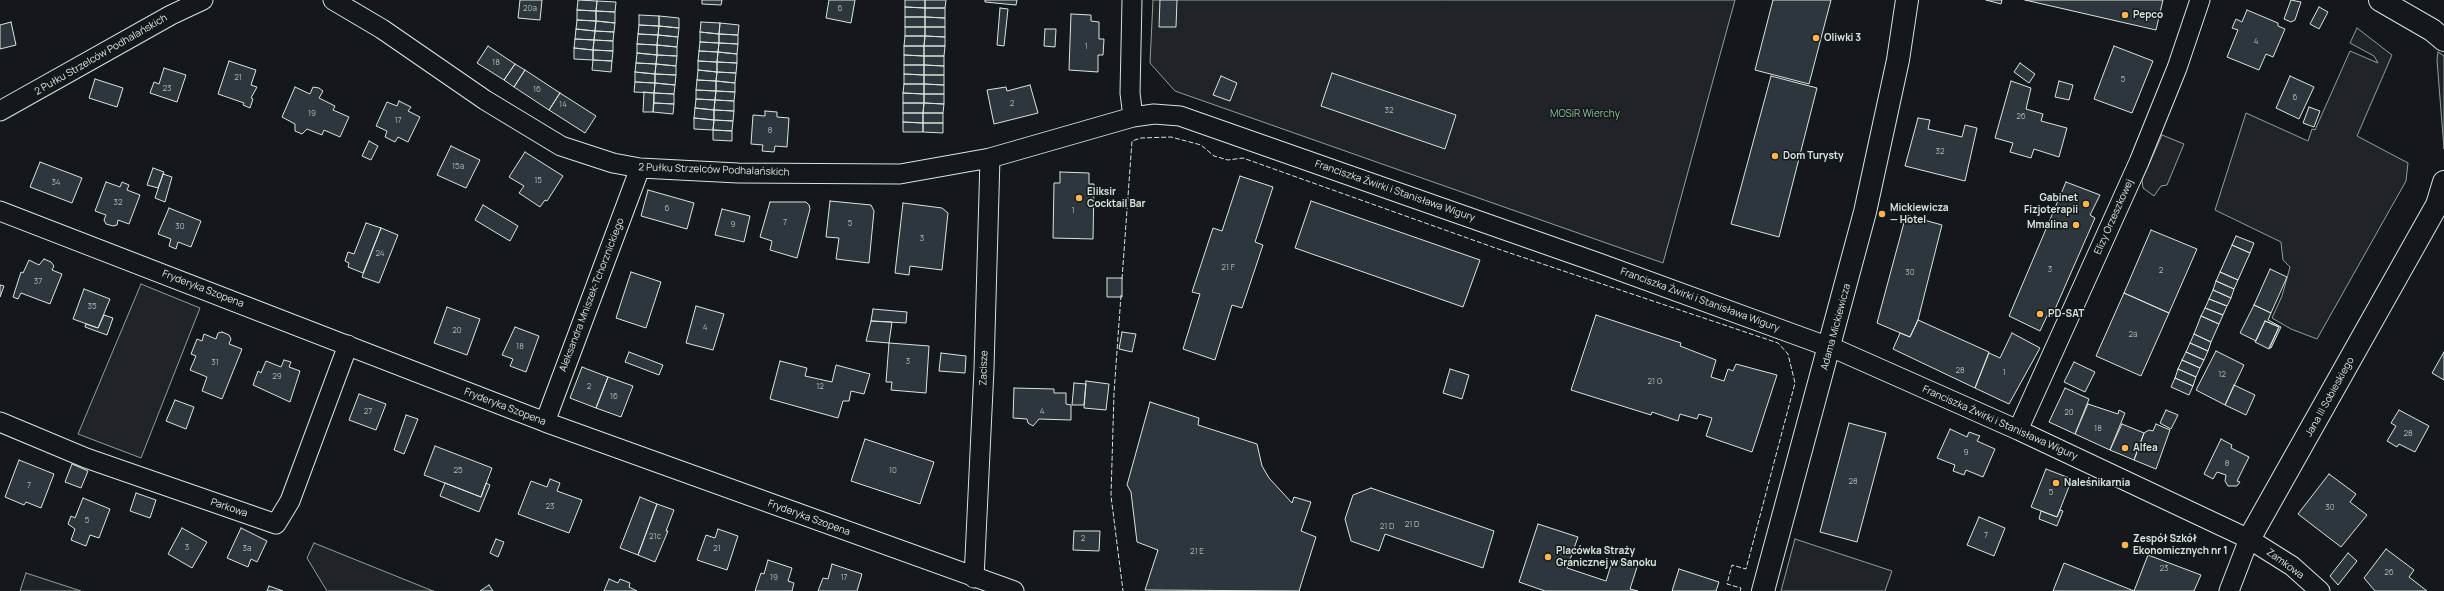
<!DOCTYPE html>
<meta charset="utf-8">
<style>
body{margin:0}
canvas{display:block;background:#14181c}
</style>
<canvas width="2444" height="591"></canvas>
<script>
const ctx = document.querySelector('canvas').getContext('2d');
ctx.lineJoin = 'round';
function paint(path, color) {
  ctx.fillStyle = color;
  ctx.fill(path, 'evenodd');
}
function shape(rows) {
  const path = new Path2D();
  for (const r of rows) {
    path.moveTo(r[0], r[1]);
    for (let i = 2; i < r.length; i += 2) path.lineTo(r[i], r[i + 1]);
  }
  return path;
}
function stroke(path, color, width, dash) {
  ctx.strokeStyle = color;
  ctx.lineWidth = width;
  ctx.lineCap = dash ? 'butt' : 'round';
  ctx.setLineDash(dash || []);
  ctx.stroke(path);
}
function label(font, color, halo, rows, align = 'center') {
  ctx.font = font + ' Manrope,sans-serif';
  ctx.lineWidth = 3;
  ctx.setLineDash([]);
  ctx.textBaseline = 'middle';
  ctx.strokeStyle = halo;
  ctx.fillStyle = color;
  for (const [text, x, y, turn = 0] of rows) {
    ctx.save();
    ctx.translate(x, y);
    ctx.rotate((+turn || 0) * Math.PI / 180);
    ctx.textAlign = isNaN(turn) ? turn : align;
    if (halo) ctx.strokeText(text, 0, 0);
    ctx.fillText(text, 0, 0);
    ctx.restore();
  }
}
const green = shape([
 [1153,0,1735,0,1663,263,1175,91,1150,63,1153,0],
 [2357,28,2392,55,2357,136,2408,163,2406,181,2317,339,2291,329,2272,318,2282,296,2290,267,2283,260,2281,242,2215,210,2246,113,2308,141,2312,129,2315,130,2350,51,2378,63,2374,56,2350,43,2357,28],
 [2438,52,2444,56,2444,149,2437,60,2438,52],
 [2162,135,2184,144,2167,185,2161,186,2154,196,2143,188,2142,180,2162,135],
 [141,284,200,308,141,458,78,434,141,284],
 [1795,539,1892,571,1885,591,1781,591,1795,539],
 [314,543,433,591,434,591,327,591,307,558,314,543],
 [26,573,81,591,20,591,26,573]
]);
const building = shape([
 [520,0,542,0,540,20,518,18,520,0],
 [578,0,597,1,596,11,577,10,578,0],
 [702,0,722,0,721,5,702,4,702,0],
 [829,0,855,0,851,23,826,18,829,0],
 [905,0,925,0,925,8,905,7,905,0],
 [925,0,946,0,945,8,925,8,925,0],
 [985,0,1017,0,1016,5,985,2,985,0],
 [1160,0,1177,0,1176,27,1159,27,1160,0],
 [1773,0,1831,0,1809,84,1755,70,1773,0],
 [1986,0,2002,0,2001,4,1986,0],
 [2025,0,2163,0,2156,30,2025,0],
 [2291,0,2301,2,2295,20,2291,22,2284,19,2291,0],
 [597,1,616,2,615,12,596,11,597,1],
 [905,7,925,8,925,17,905,17,905,7],
 [2319,7,2328,12,2319,29,2310,24,2319,7],
 [925,8,945,8,945,18,925,17,925,8],
 [1000,8,1008,9,1004,46,997,45,1000,8],
 [577,10,596,11,596,21,577,20,577,10],
 [2247,10,2278,23,2278,26,2285,29,2273,57,2266,54,2259,70,2227,57,2238,30,2232,28,2236,19,2242,22,2247,10],
 [596,11,615,12,615,23,596,21,596,11],
 [1071,14,1091,15,1091,21,1099,22,1099,39,1104,39,1103,55,1098,55,1098,72,1069,70,1071,14],
 [639,15,659,16,659,26,639,25,639,15],
 [659,16,679,18,679,28,659,26,659,16],
 [905,17,925,17,925,27,905,27,905,17],
 [925,17,945,18,945,27,925,27,925,17],
 [577,20,596,21,595,31,576,29,577,20],
 [596,21,615,23,614,32,595,31,596,21],
 [11,22,16,45,0,49,0,25,11,22],
 [701,22,720,23,719,34,700,32,701,22],
 [720,23,739,25,738,35,719,34,720,23],
 [639,25,659,26,658,35,638,34,639,25],
 [659,26,679,28,678,37,658,35,659,26],
 [905,27,925,27,925,36,905,36,905,27],
 [925,27,945,27,945,37,925,36,925,27],
 [576,29,595,31,594,40,575,39,576,29],
 [1045,29,1056,29,1055,47,1044,46,1045,29],
 [595,31,614,32,613,41,594,40,595,31],
 [700,32,719,34,719,43,700,42,700,32],
 [638,34,658,35,657,45,637,44,638,34],
 [719,34,738,35,738,44,719,43,719,34],
 [658,35,678,37,677,47,657,45,658,35],
 [905,36,925,36,924,46,904,46,905,36],
 [925,36,945,37,945,46,924,46,925,36],
 [575,39,594,40,593,50,574,48,575,39],
 [594,40,613,41,613,51,593,50,594,40],
 [700,42,719,43,718,52,699,51,700,42],
 [719,43,738,44,737,54,718,52,719,43],
 [637,44,657,45,657,55,637,53,637,44],
 [657,45,677,47,677,56,657,55,657,45],
 [488,46,515,64,504,80,477,63,488,46],
 [904,46,924,46,924,56,904,55,904,46],
 [924,46,945,46,944,56,924,56,924,46],
 [2114,46,2153,61,2132,113,2094,99,2114,46],
 [574,48,593,50,593,60,574,59,574,48],
 [593,50,613,51,612,61,593,60,593,50],
 [699,51,718,52,717,62,698,61,699,51],
 [718,52,737,54,737,63,717,62,718,52],
 [637,53,657,55,656,64,636,63,637,53],
 [657,55,677,56,676,66,656,64,657,55],
 [904,55,924,56,924,65,904,65,904,55],
 [924,56,944,56,944,66,924,65,924,56],
 [593,60,612,61,611,72,592,70,593,60],
 [229,61,256,70,251,85,257,87,251,98,253,99,250,108,243,105,244,103,218,94,229,61],
 [698,61,717,62,717,72,698,70,698,61],
 [717,62,737,63,736,73,717,72,717,62],
 [636,63,656,64,655,74,635,72,636,63],
 [2020,63,2035,74,2029,83,2014,72,2020,63],
 [515,64,525,70,514,87,504,80,515,64],
 [656,64,676,66,676,75,655,74,656,64],
 [904,65,924,65,924,75,904,74,904,65],
 [924,65,944,66,944,75,924,75,924,65],
 [164,68,186,75,177,102,150,93,154,82,159,84,164,68],
 [525,70,560,93,549,110,514,87,525,70],
 [698,70,717,72,716,81,697,80,698,70],
 [635,72,655,74,655,83,635,82,635,72],
 [717,72,736,73,735,83,716,81,717,72],
 [1332,73,1456,115,1445,149,1321,106,1332,73],
 [655,74,676,75,675,85,655,83,655,74],
 [904,74,924,75,924,84,904,84,904,74],
 [924,75,944,75,944,85,924,84,924,75],
 [1221,76,1237,83,1230,101,1213,95,1221,76],
 [1771,76,1817,88,1779,237,1731,224,1771,76],
 [2290,76,2314,87,2299,119,2276,108,2290,76],
 [95,79,123,88,117,107,89,98,95,79],
 [697,80,716,81,716,91,696,90,697,80],
 [716,81,735,83,735,92,716,91,716,81],
 [2011,81,2031,88,2026,109,2043,114,2041,121,2067,128,2059,157,2034,149,2031,158,2010,152,2013,143,1995,138,2011,81],
 [2059,81,2073,85,2069,100,2055,97,2059,81],
 [635,82,655,83,654,93,634,92,635,82],
 [655,83,675,85,674,94,654,93,655,83],
 [904,84,924,84,924,94,903,93,904,84],
 [924,84,944,85,944,94,924,94,924,84],
 [1030,85,1038,113,994,124,987,90,1006,87,1007,91,1030,85],
 [295,87,310,94,313,87,319,88,323,91,319,98,335,106,333,110,349,117,340,137,324,130,322,135,307,129,302,134,295,131,295,124,282,117,295,87],
 [696,90,716,91,715,100,696,99,696,90],
 [716,91,735,92,734,101,715,100,716,91],
 [644,92,654,93,653,112,643,112,644,92],
 [560,93,596,116,585,133,549,110,560,93],
 [654,93,674,94,674,104,654,103,654,93],
 [903,93,924,94,924,103,903,103,903,93],
 [924,94,944,94,944,104,924,103,924,94],
 [696,99,715,100,714,110,695,108,696,99],
 [715,100,734,101,734,111,714,110,715,100],
 [399,101,411,107,408,111,420,117,408,142,398,137,395,142,385,137,387,131,376,126,387,102,397,106,399,101],
 [654,103,674,104,673,114,653,112,654,103],
 [903,103,924,103,923,113,903,113,903,103],
 [924,103,944,104,943,113,923,113,924,103],
 [2309,107,2320,111,2314,127,2303,123,2309,107],
 [695,108,714,110,714,120,694,118,695,108],
 [714,110,734,111,733,121,714,120,714,110],
 [765,111,777,112,777,117,789,118,787,147,775,146,774,152,762,151,763,145,751,144,753,115,765,116,765,111],
 [903,113,923,113,923,123,903,122,903,113],
 [923,113,943,113,943,123,923,123,923,113],
 [694,118,714,120,713,130,694,129,694,118],
 [1918,118,1930,120,1928,129,1962,137,1965,125,1977,128,1965,181,1905,166,1918,118],
 [714,120,733,121,732,131,713,130,714,120],
 [903,122,923,123,923,132,903,132,903,122],
 [923,123,943,123,943,133,923,132,923,123],
 [713,130,732,131,732,141,713,140,713,130],
 [369,141,378,146,371,160,362,156,369,141],
 [451,146,480,160,466,188,437,175,451,146],
 [525,152,563,176,547,201,545,200,540,207,519,193,524,186,509,177,525,152],
 [40,162,82,178,72,203,30,187,40,162],
 [153,168,164,172,158,188,147,185,153,168],
 [1060,172,1089,173,1089,184,1094,184,1093,239,1053,238,1054,183,1060,183,1060,172],
 [163,174,172,177,165,202,155,198,163,174],
 [1240,176,1273,187,1255,242,1263,245,1242,308,1232,305,1215,360,1183,349,1200,294,1192,292,1213,228,1222,231,1240,176],
 [106,182,120,187,122,182,129,185,127,190,140,195,129,224,118,220,117,225,113,226,106,224,104,220,106,215,95,211,106,182],
 [2066,182,2100,195,2090,215,2095,218,2052,316,2048,314,2040,331,2009,316,2066,182],
 [648,190,694,203,687,229,641,216,648,190],
 [830,201,871,205,874,211,869,263,836,259,839,238,826,237,830,201],
 [1311,201,1480,260,1463,307,1295,248,1311,201],
 [770,202,806,202,809,205,810,209,797,258,770,250,772,241,760,237,770,202],
 [903,203,942,208,948,213,942,270,910,266,909,275,895,273,903,203],
 [483,205,518,226,510,241,475,220,483,205],
 [169,208,201,221,191,247,178,242,176,249,169,246,171,239,158,234,169,208],
 [722,209,750,216,744,242,715,235,722,209],
 [1906,215,1942,225,1918,320,1910,337,1877,323,1906,215],
 [366,223,381,228,363,273,348,267,349,263,345,261,348,252,354,254,366,223],
 [381,228,398,235,379,283,362,277,381,228],
 [2151,230,2197,249,2169,313,2124,293,2151,230],
 [2236,236,2254,243,2250,253,2232,245,2236,236],
 [2232,245,2250,253,2238,280,2220,272,2232,245],
 [44,259,51,262,54,266,52,270,62,274,50,304,21,293,18,299,13,297,21,272,23,273,29,260,39,265,44,259],
 [2270,269,2287,277,2271,313,2254,305,2270,269],
 [631,272,661,282,646,328,616,318,631,272],
 [2220,272,2238,280,2234,289,2216,281,2220,272],
 [1107,278,1122,278,1122,297,1107,297,1107,278],
 [2216,281,2234,289,2231,298,2213,290,2216,281],
 [0,285,4,286,0,297,0,285],
 [84,289,110,299,98,328,73,319,84,289],
 [2213,290,2231,298,2227,306,2209,299,2213,290],
 [2124,293,2169,313,2141,376,2096,356,2124,293],
 [2209,299,2227,306,2223,315,2205,308,2209,299],
 [2254,305,2271,313,2268,320,2281,327,2271,348,2269,348,2279,327,2265,321,2256,341,2240,333,2254,305],
 [696,306,724,314,713,350,686,343,696,306],
 [447,307,480,319,467,355,434,343,447,307],
 [2205,308,2223,315,2219,324,2201,316,2205,308],
 [873,309,907,312,906,323,871,321,873,309],
 [104,315,113,318,107,335,85,327,86,324,98,328,104,315],
 [1596,315,1681,343,1680,346,1716,360,1711,377,1724,381,1728,369,1733,371,1736,364,1777,375,1752,452,1706,436,1712,418,1699,414,1697,419,1680,414,1678,421,1652,412,1651,415,1571,390,1596,315],
 [2201,316,2219,324,2211,342,2194,334,2201,316],
 [1918,320,1989,352,1975,388,1893,349,1900,333,1910,337,1918,320],
 [871,321,892,322,889,343,866,341,871,321],
 [2265,321,2279,327,2269,349,2255,342,2265,321],
 [515,327,539,336,526,372,510,366,513,359,502,355,515,327],
 [222,332,229,335,231,339,229,344,242,349,222,399,202,391,207,377,190,370,196,356,191,354,197,339,202,341,204,334,216,339,218,333,222,332],
 [1122,332,1136,334,1132,352,1119,349,1122,332],
 [2012,333,2040,348,2009,404,1975,388,1989,353,2000,358,2012,333],
 [2194,334,2211,342,2208,351,2190,343,2194,334],
 [889,343,929,346,926,393,891,390,892,382,886,382,889,343],
 [2190,343,2208,351,2204,360,2186,352,2190,343],
 [2216,351,2244,365,2225,405,2196,390,2216,351],
 [629,352,663,365,659,375,625,362,629,352],
 [2186,352,2204,360,2200,368,2182,360,2186,352],
 [2444,352,2444,380,2432,373,2444,352],
 [941,353,966,356,965,373,939,371,941,353],
 [284,360,291,362,289,367,300,371,290,402,253,385,258,371,261,373,266,361,281,367,284,360],
 [2182,360,2200,368,2196,377,2178,369,2182,360],
 [780,361,807,368,805,376,832,382,836,365,870,374,864,394,851,391,849,401,843,401,838,418,770,399,780,361],
 [2074,362,2095,372,2085,392,2064,382,2074,362],
 [582,367,608,377,596,408,570,398,582,367],
 [1450,369,1469,375,1462,399,1443,393,1450,369],
 [2178,369,2196,377,2193,386,2175,378,2178,369],
 [608,377,633,386,621,417,596,408,608,377],
 [2175,378,2193,386,2189,395,2171,387,2175,378],
 [1086,381,1109,384,1106,410,1084,408,1086,381],
 [1074,383,1086,384,1084,405,1072,405,1074,383],
 [2234,385,2255,395,2246,415,2225,405,2234,385],
 [1014,388,1054,389,1054,393,1066,393,1066,404,1071,405,1071,420,1039,419,1033,426,1028,423,1027,419,1013,418,1014,388],
 [2065,388,2089,399,2075,434,2049,422,2065,388],
 [359,394,386,404,376,430,349,420,359,394],
 [175,400,194,407,186,429,166,421,175,400],
 [1150,402,1199,418,1198,425,1257,444,1262,466,1269,478,1292,503,1294,497,1311,502,1301,531,1316,537,1299,591,1145,590,1158,550,1137,542,1131,492,1127,485,1150,402],
 [2088,404,2118,414,2119,410,2125,413,2110,450,2075,434,2088,404],
 [2166,410,2178,415,2171,429,2160,423,2166,410],
 [2399,410,2429,426,2415,452,2399,444,2397,447,2387,441,2396,426,2391,423,2399,410],
 [406,415,418,419,404,454,394,450,406,415],
 [1849,423,1886,433,1857,542,1820,532,1849,423],
 [2122,424,2144,433,2134,460,2110,450,2122,424],
 [2156,424,2170,430,2156,469,2134,460,2144,433,2149,430,2153,431,2156,424],
 [1950,429,1967,437,1969,432,1980,436,1977,441,1995,449,1983,477,1966,470,1964,475,1953,471,1955,465,1937,458,1950,429],
 [865,439,934,462,920,504,851,481,865,439],
 [2221,439,2232,445,2231,448,2249,457,2237,481,2240,482,2237,486,2228,486,2225,481,2226,475,2217,472,2213,479,2204,474,2221,439],
 [435,446,492,468,481,497,424,475,435,446],
 [19,460,54,474,41,508,26,502,24,505,5,497,19,460],
 [72,464,88,471,81,488,65,482,72,464],
 [2046,469,2072,479,2057,517,2031,507,2046,469],
 [2329,474,2356,494,2350,502,2367,515,2341,547,2298,514,2329,474],
 [550,479,560,483,557,491,582,500,569,533,518,514,531,481,547,487,550,479],
 [445,483,481,497,486,483,490,485,479,512,440,496,445,483],
 [1371,488,1494,531,1483,568,1385,534,1379,551,1351,541,1345,519,1353,495,1371,488],
 [136,493,156,500,150,518,130,511,136,493],
 [640,497,657,504,638,555,620,548,640,497],
 [83,498,110,509,99,538,90,535,86,546,71,540,75,529,68,524,71,516,75,518,83,498],
 [657,504,674,510,666,531,668,531,655,562,638,555,657,504],
 [2060,510,2063,511,2057,526,2039,519,2041,511,2057,517,2060,510],
 [1979,517,2005,528,1994,556,1967,545,1979,517],
 [1538,524,1578,537,1567,568,1606,581,1613,559,1637,567,1630,589,1638,591,1545,591,1519,582,1538,524],
 [182,528,207,542,192,568,168,554,182,528],
 [241,528,267,541,257,562,251,559,248,567,227,558,241,528],
 [718,529,738,536,727,570,697,560,706,535,715,538,718,529],
 [1074,531,1100,531,1099,551,1073,550,1074,531],
 [496,539,504,542,498,557,490,553,496,539],
 [2386,549,2414,570,2409,577,2427,591,2375,591,2364,578,2386,549],
 [2348,553,2357,561,2338,585,2330,576,2348,553],
 [2148,555,2201,575,2194,591,2053,591,2064,563,2134,591,2148,555],
 [768,560,792,568,788,581,794,583,792,591,755,591,761,573,764,574,768,560],
 [832,564,862,574,857,591,818,591,823,578,828,579,832,564],
 [1679,569,1719,582,1716,591,1672,591,1679,569],
 [609,579,618,583,620,579,630,583,629,587,637,591,604,591,609,579],
 [489,585,493,591,480,591,489,585],
 [269,586,283,591,267,591,269,586]
]);
const street = shape([
 [333,0,382,29,485,100,561,146,613,163,640,168,738,173,900,174,990,158,1133,117,1154,114,1180,116,1596,262,1840,351,2018,430,2249,539,2292,566,2320,591],
 [1132,0,1130,93,1133,117],
 [0,111,171,15,203,0],
 [0,211,545,422,1014,591],
 [0,422,86,458,276,524,290,501,348,345],
 [545,422,640,168],
 [2018,430,2139,162,2177,68,2200,0],
 [974,578,984,369,990,158],
 [2229,591,2249,539]
]);
const secondary = shape([
 [2380,0,2432,30,2444,40],
 [2249,539,2437,205,2444,182],
 [1763,591,1865,212,1898,60,1907,0]
]);
const fence = shape([
 [1122,279,1132,141,1141,138,1171,137,1201,145,1214,156,1228,160,1243,158,1501,250,1778,343,1788,354,1795,383,1746,569,1732,565,1727,584,1741,588,1740,591],
 [1121,295,1114,393,1111,496,1123,591]
]);
const markers = [
 [2125,15,4,"#ffb74d"],
 [1816,38,4,"#ffb74d"],
 [1775,156,4,"#ffb74d"],
 [1079,198,4,"#ffb74d"],
 [2086,204,4,"#ffb74d"],
 [1882,214,4,"#ffb74d"],
 [2076,225,4,"#ffb74d"],
 [2040,314,4,"#ffb74d"],
 [2125,448,4,"#ffb74d"],
 [2056,483,4,"#ffb74d"],
 [2125,545,4,"#ffb74d"],
 [1548,557,4,"#ffb74d"]
];
const numberNames = [
 ["20a",530,9],
 ["6",840,9],
 ["4",2256,42],
 ["1",1086,47],
 ["18",496,63],
 ["21",238,78],
 ["5",2123,80],
 ["23",167,89],
 ["16",537,90],
 ["6",2295,98],
 ["2",1012,104],
 ["14",563,105],
 ["32",1389,111],
 ["19",312,114],
 ["26",2021,117],
 ["17",398,121],
 ["8",770,131],
 ["32",1940,152],
 ["15a",458,167],
 ["15",538,181],
 ["34",56,183],
 ["32",118,203],
 ["6",667,209],
 ["1",1073,211],
 ["7",785,223],
 ["5",850,224],
 ["9",733,225],
 ["30",180,227],
 ["3",922,239],
 ["24",380,254],
 ["21 F",1228,268],
 ["3",2050,270],
 ["2",2161,271],
 ["30",1910,273],
 ["37",38,282],
 ["35",92,307],
 ["4",705,328],
 ["20",457,331],
 ["2a",2133,335],
 ["18",520,347],
 ["3",908,362],
 ["31",215,363],
 ["28",1960,371],
 ["1",2004,373],
 ["12",2222,375],
 ["29",277,377],
 ["21 G",1655,382],
 ["2",589,387],
 ["12",820,387],
 ["16",614,397],
 ["27",368,412],
 ["4",1042,412],
 ["20",2069,413],
 ["18",2098,429],
 ["28",2408,434],
 ["9",1966,453],
 ["8",2227,464],
 ["25",458,471],
 ["10",893,471],
 ["28",1853,482],
 ["7",29,486],
 ["5",2051,493],
 ["23",550,507],
 ["30",2330,508],
 ["5",87,521],
 ["21 D",1412,525],
 ["21 D",1387,527],
 ["7",1986,536],
 ["21c",655,537],
 ["2",1083,539],
 ["3",187,548],
 ["3a",247,549],
 ["21",717,549],
 ["21 E",1197,552],
 ["23",2164,569],
 ["26",2389,573],
 ["19",774,578],
 ["17",844,578]
];
const poiNames = [
 ["Pepco",2133,15],
 ["Oliwki 3",1824,38],
 ["Dom Turysty",1783,156],
 ["Eliksir",1087,192],
 ["Cocktail Bar",1087,204],
 ["Gabinet",2078,198,"right"],
 ["Fizjoterapii",2078,210,"right"],
 ["Mickiewicza",1890,208],
 ["— Hotel",1890,220],
 ["Mmalina",2068,225,"right"],
 ["PD-SAT",2048,314],
 ["Alfea",2133,448],
 ["Naleśnikarnia",2064,483],
 ["Zespół Szkół",2133,539],
 ["Ekonomicznych nr 1",2133,551],
 ["Placówka Straży",1556,551],
 ["Granicznej w Sanoku",1556,563]
];
const streetNames = [
 ["2 Pułku Strzelców Podhalańskich",101,55,-30],
 ["2 Pułku Strzelców Podhalańskich",714,170,2],
 ["Franciszka Żwirki i Stanisława Wigury",1395,191,19],
 ["Elizy Orzeszkowej",2114,217,-66],
 ["Fryderyka Szopena",203,289,21],
 ["Aleksandra Mniszek-Tchorznickiego",592,295,-69],
 ["Franciszka Żwirki i Stanisława Wigury",1700,300,20],
 ["Adama Mickiewicza",1836,327,-75],
 ["Zacisze",984,368,-88],
 ["Jana III Sobieskiego",2330,397,-61],
 ["Fryderyka Szopena",505,407,21],
 ["Franciszka Żwirki i Stanisława Wigury",2000,423,24],
 ["Parkowa",229,508,19],
 ["Fryderyka Szopena",809,518,20],
 ["Zamkowa",2285,564,36]
];
const parkNames = [
 ["MOSiR Wierchy",1585,114]
];
paint(green, '#202428');
stroke(green, '#939e99', 1);
paint(building, '#2c363c');
stroke(building, '#d8e6dc', 1);
stroke(street, '#d8e6dc', 21);
stroke(secondary, '#d8e6dc', 24);
stroke(street, '#14181c', 19);
stroke(secondary, '#14181c', 22);
stroke(fence, '#d8e6dc', 1, [5, 2]);
for (const [x, y, r, color] of markers) {
  const dot = new Path2D();
  dot.arc(x, y, r, 0, 2 * Math.PI);
  ctx.fillStyle = color;
  ctx.fill(dot);
  stroke(dot, '#14181c', 1.5);
}
label('8px', '#adbab4', null, numberNames);
label('bold 10px', '#d8e6dc', '#14181c', poiNames, 'left');
label('10px', '#d8e6dc', '#14181c', streetNames);
label('10px', '#8ac095', '#14181c', parkNames);
</script>
